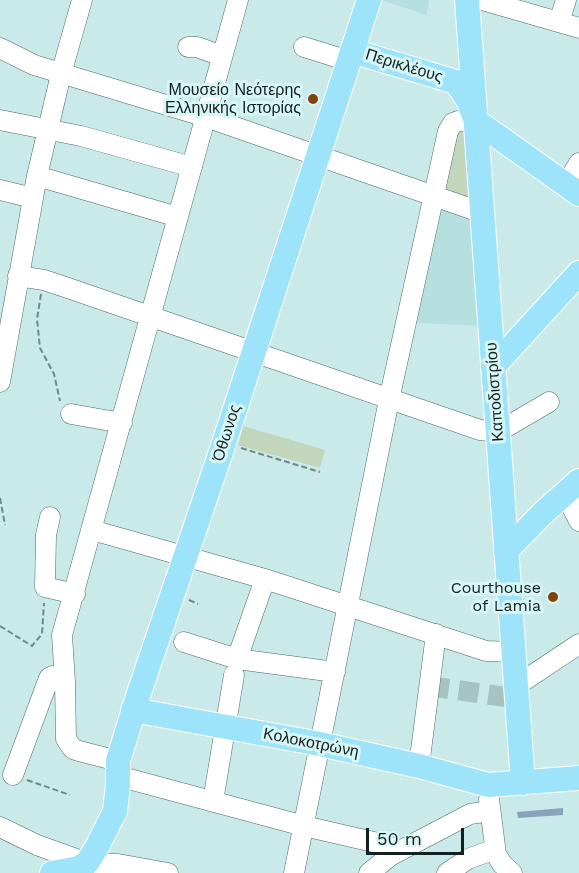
<!DOCTYPE html>
<meta charset="utf-8">
<style>
body{margin:0}
#map{position:relative;width:579px;height:873px;overflow:hidden;background:#caeae9;font-family:"Work Sans",sans-serif}
canvas{display:block}
.scale{position:absolute;left:366px;top:828px;width:98px;height:27px;box-sizing:border-box;border:3px solid #14201f;border-top:0;padding-left:8px;font-size:18px;line-height:21px;white-space:nowrap;color:#14201f;-webkit-text-stroke:4px #d7f7f6;paint-order:stroke}
</style>
<div id="map">
<canvas width="579" height="873"></canvas>
<div class="scale">50 m</div>
</div>
<script>
const ctx = document.querySelector('canvas').getContext('2d');
ctx.lineJoin = 'round';
function paint(path, color) {
  ctx.fillStyle = color;
  ctx.fill(path, 'evenodd');
}
function shape(rows) {
  const path = new Path2D();
  for (const r of rows) {
    path.moveTo(r[0], r[1]);
    for (let i = 2; i < r.length; i += 2) path.lineTo(r[i], r[i + 1]);
  }
  return path;
}
function stroke(path, color, width, dash) {
  ctx.strokeStyle = color;
  ctx.lineWidth = width;
  ctx.lineCap = dash ? 'butt' : 'round';
  ctx.setLineDash(dash || []);
  ctx.stroke(path);
}
function label(font, color, halo, rows, align = 'center') {
  ctx.font = font + ' "Work Sans",sans-serif';
  ctx.lineWidth = 6;
  ctx.setLineDash([]);
  ctx.textBaseline = 'middle';
  ctx.strokeStyle = halo;
  ctx.fillStyle = color;
  for (const [text, x, y, turn = 0] of rows) {
    ctx.save();
    ctx.translate(x, y);
    ctx.rotate((+turn || 0) * Math.PI / 180);
    ctx.textAlign = isNaN(turn) ? turn : align;
    if (halo) ctx.strokeText(text, 0, 0);
    ctx.fillText(text, 0, 0);
    ctx.restore();
  }
}
const built = shape([
 [381,0,429,0,427,15],
 [438,208,474,219,482,326,413,323]
]);
const green = shape([
 [469,129,473,202,440,192,451,132],
 [243,426,325,450,320,468,238,445]
]);
const water = shape([
 [563,808,563,815,518,818,517,812]
]);
const minorTunnel = shape([
 [429,686,506,697]
]);
const path = shape([
 [41,294,37,319,40,348,54,374,60,401],
 [241,448,320,472],
 [0,498,5,525],
 [189,600,198,604],
 [0,626,32,646,42,634,44,603],
 [27,780,70,795]
]);
const minor = shape([
 [482,0,579,28],
 [559,22,566,0],
 [188,47,197,47,222,56],
 [304,47,349,61],
 [0,48,34,65,206,117,483,213],
 [0,120,81,136,192,167],
 [37,176,178,217],
 [566,185,579,163],
 [0,190,33,198],
 [18,276,44,280,68,288,480,430,498,432,549,402],
 [0,382,37,176,61,74,82,0],
 [71,414,122,423],
 [565,493,579,521],
 [50,517,46,535,45,587,75,594],
 [92,530,265,579,486,651,514,652],
 [184,642,237,659,335,672],
 [237,659,265,579],
 [516,686,579,644],
 [118,761,79,751,73,749,66,739,65,682,62,635,238,0],
 [419,766,436,634],
 [13,775,49,678,53,676,65,682],
 [118,776,304,826,382,844,398,851],
 [489,799,496,854,502,864,512,873],
 [213,801,234,675],
 [0,827,37,845,87,863,118,864,168,873],
 [294,873,389,400,448,131,453,123,458,121,476,121],
 [369,873,390,856,470,814,490,811],
 [447,873,468,859,495,849]
]);
const major = shape([
 [467,0,523,783],
 [352,51,456,82,468,100,476,121,579,194],
 [493,367,579,273],
 [506,551,543,513,579,481],
 [133,710,320,744,419,766,488,785,579,778],
 [52,873,79,868,87,863,97,847,115,811,118,785,118,761,138,696,224,443,369,0]
]);
const markers = [
 [313,99,6,"#84430c"],
 [553,597,6,"#84430c"]
];
const streetNames = [
 ["Περικλέους",404,66,17],
 ["Καποδιστρίου",495,392,-94],
 ["Όθωνος",227,433,-72],
 ["Κολοκοτρώνη",311,743,11]
];
const poiNames = [
 ["Μουσείο Νεότερης",301,90],
 ["Ελληνικής Ιστορίας",301,108],
 ["Courthouse",541,588],
 ["of Lamia",541,606]
];
paint(built, '#b6e0df');
paint(green, '#c1d6bb');
paint(water, '#8ba1b9');
stroke(minorTunnel, '#a6c2c1', 20, [20, 10]);
stroke(minor, '#4b6867', 21);
stroke(major, '#fff', 26);
stroke(path, '#728887', 2, [6, 3]);
stroke(minor, '#fff', 20);
stroke(major, '#9de3fa', 24);
for (const [x, y, r, color] of markers) {
  const dot = new Path2D();
  dot.arc(x, y, r, 0, 2 * Math.PI);
  ctx.fillStyle = color;
  ctx.fill(dot);
  stroke(dot, '#d7f7f6', 2);
}
label('16px', '#14201f', '#d7f7f6', streetNames);
label('16px', '#14201f', '#d7f7f6', poiNames, 'right');
</script>
